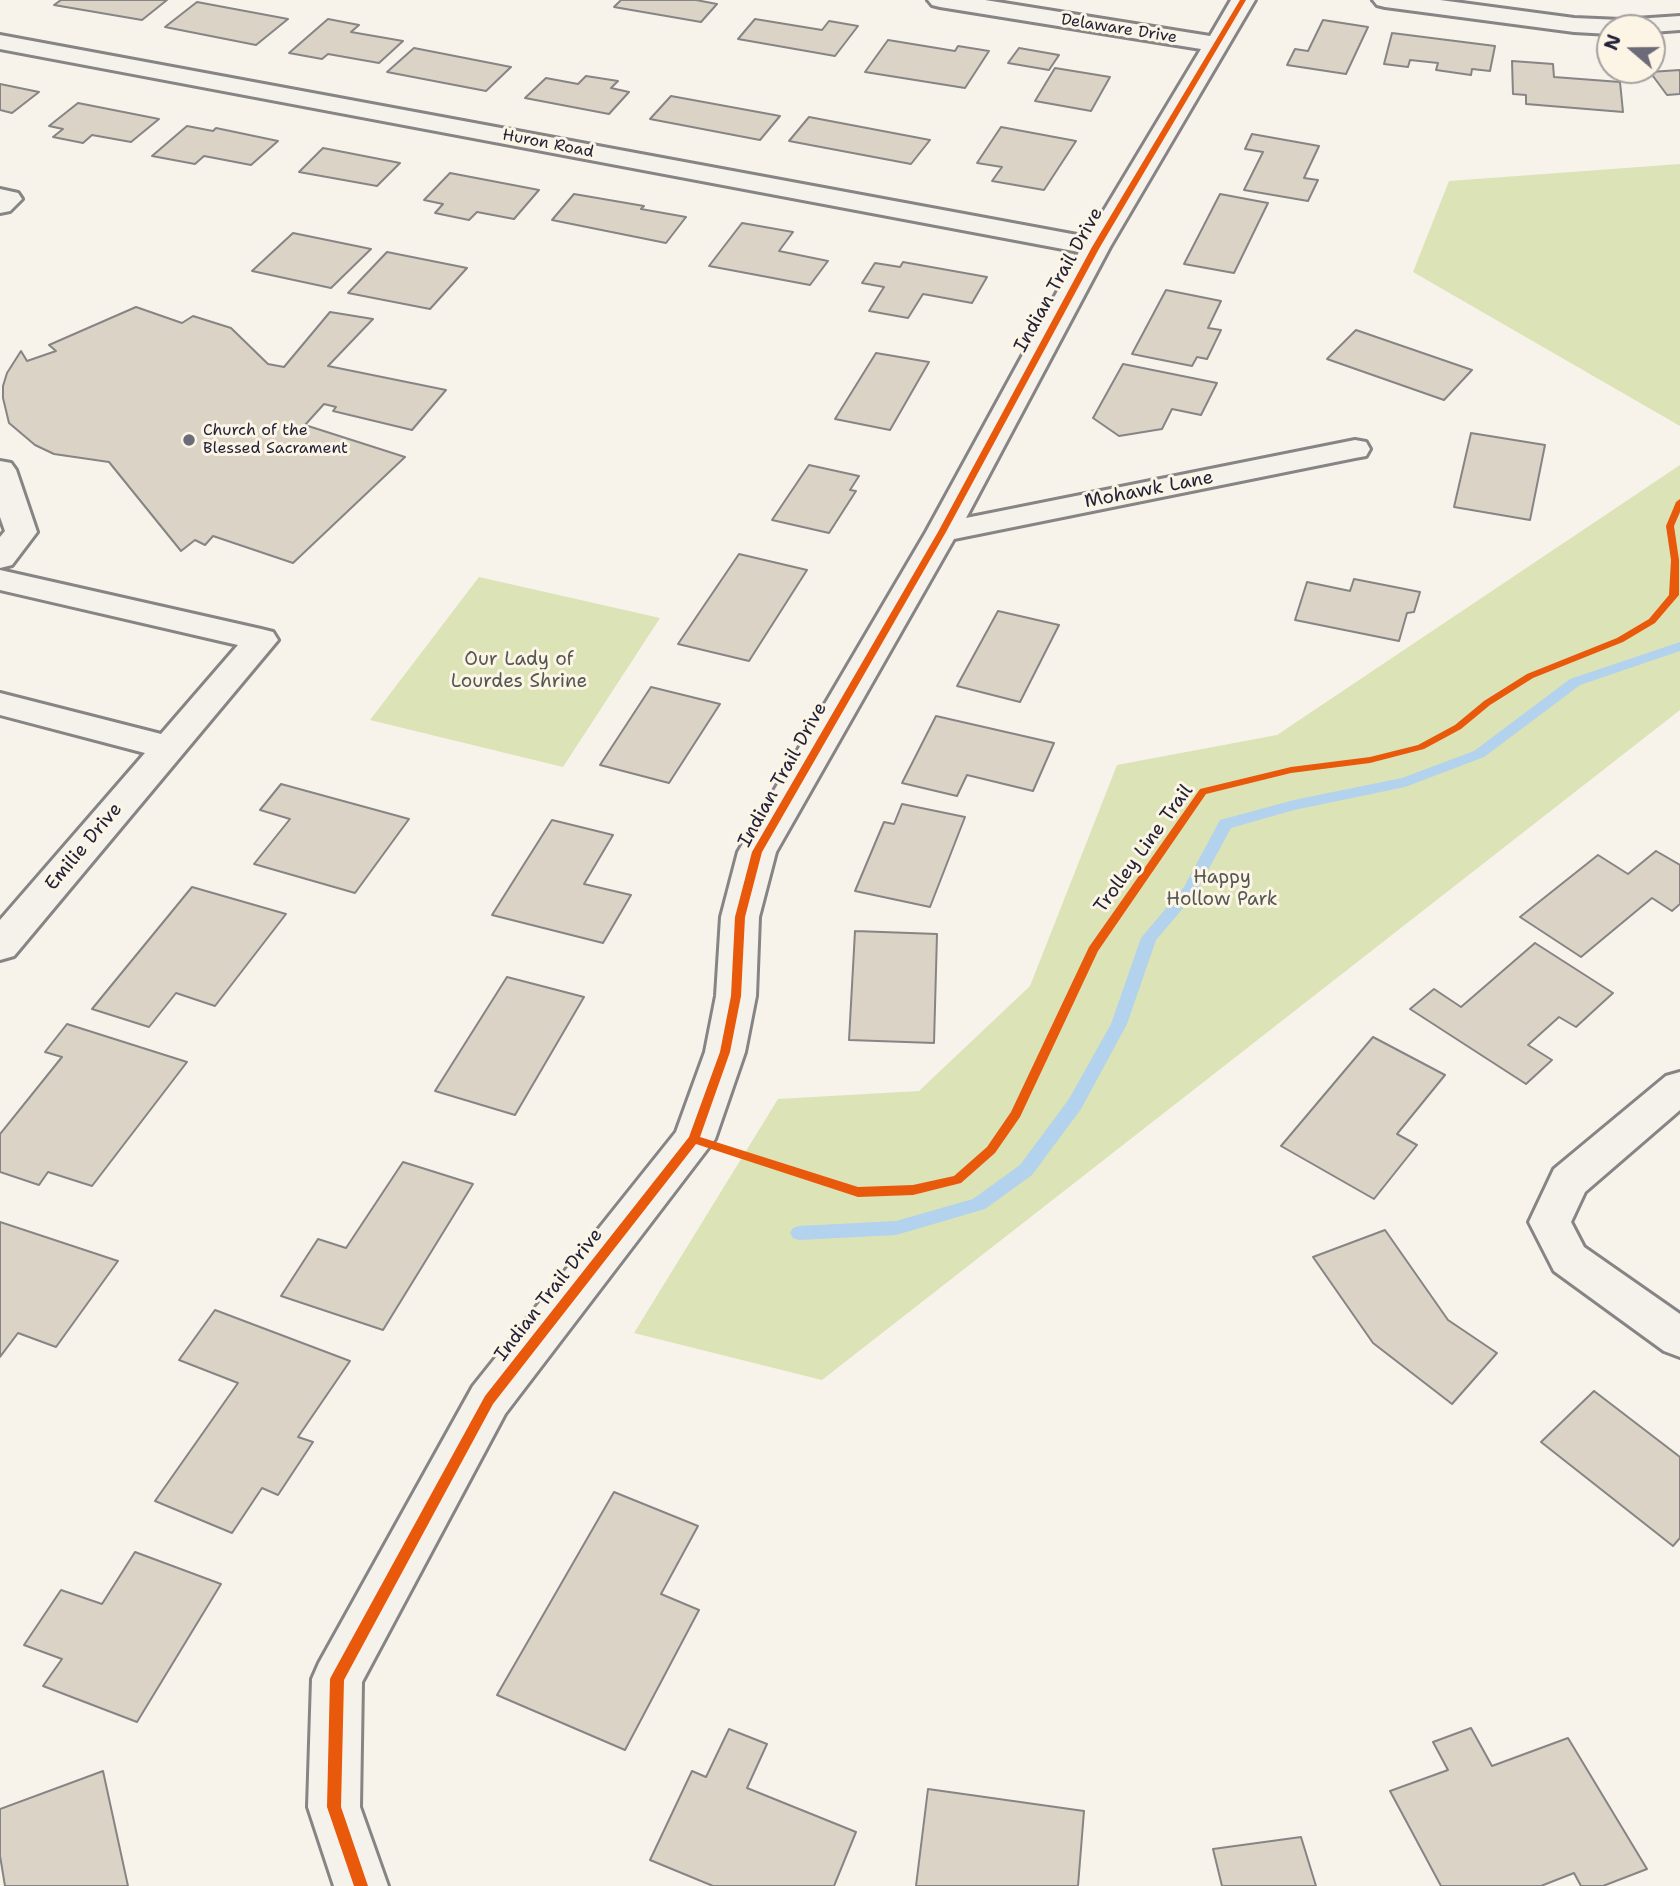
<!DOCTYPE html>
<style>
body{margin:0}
#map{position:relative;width:1680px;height:1886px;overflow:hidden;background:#f7f3ea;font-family:"Shantell Sans",sans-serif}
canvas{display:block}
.north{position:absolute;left:1596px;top:14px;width:70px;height:70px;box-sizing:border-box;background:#fcf5e5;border:2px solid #a5a1a1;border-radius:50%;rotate:290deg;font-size:19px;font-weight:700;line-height:28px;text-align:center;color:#22223b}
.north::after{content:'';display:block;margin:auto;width:24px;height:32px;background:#6d6b78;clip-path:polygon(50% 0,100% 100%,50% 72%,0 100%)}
</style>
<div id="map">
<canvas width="1680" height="1886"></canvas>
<div class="north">N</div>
</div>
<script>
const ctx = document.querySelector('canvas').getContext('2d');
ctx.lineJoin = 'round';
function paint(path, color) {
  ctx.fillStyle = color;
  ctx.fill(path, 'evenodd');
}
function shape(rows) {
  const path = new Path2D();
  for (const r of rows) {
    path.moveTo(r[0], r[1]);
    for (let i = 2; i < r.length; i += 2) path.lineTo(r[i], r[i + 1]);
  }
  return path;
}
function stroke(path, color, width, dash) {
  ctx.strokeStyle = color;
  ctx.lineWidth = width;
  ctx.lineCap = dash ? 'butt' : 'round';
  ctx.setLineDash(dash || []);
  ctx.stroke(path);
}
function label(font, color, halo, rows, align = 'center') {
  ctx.font = font + ' "Shantell Sans",sans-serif';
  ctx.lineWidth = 6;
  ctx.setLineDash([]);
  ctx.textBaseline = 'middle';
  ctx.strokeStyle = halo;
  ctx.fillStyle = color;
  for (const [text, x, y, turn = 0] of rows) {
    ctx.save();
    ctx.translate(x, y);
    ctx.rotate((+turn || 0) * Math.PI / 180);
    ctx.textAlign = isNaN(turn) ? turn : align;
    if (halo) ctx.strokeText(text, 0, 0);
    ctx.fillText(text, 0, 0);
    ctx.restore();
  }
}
const green = shape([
 [1680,164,1680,426,1413,272,1449,181],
 [1680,465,1680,710,822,1380,634,1333,778,1099,919,1091,1030,986,1117,765,1277,735],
 [479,577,660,618,563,767,370,720]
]);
const stream = shape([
 [1680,642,1680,651,1580,685,1484,757,1405,787,1294,810,1231,828,1195,894,1156,940,1127,1024,1081,1109,1032,1175,985,1209,896,1235,799,1240,793,1238,790,1233,793,1228,799,1226,896,1221,973,1199,1020,1165,1069,1099,1111,1024,1141,938,1184,887,1220,820,1294,800,1402,778,1474,751,1570,679,1680,642]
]);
const building = shape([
 [61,0,167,0,142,20,54,5,61,0],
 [621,0,696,0,717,4,701,22,614,7,621,0],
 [197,2,288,19,256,45,165,27,197,2],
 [328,19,359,25,351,32,403,41,379,63,328,54,322,59,289,53,328,19],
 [755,19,822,30,829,21,858,26,835,56,738,39,755,19],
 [1323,20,1368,27,1346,74,1287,65,1295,49,1308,51,1323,20],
 [1392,33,1495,46,1490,71,1472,69,1471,75,1436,70,1438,63,1410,60,1408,67,1384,64,1392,33],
 [888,40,955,51,958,46,989,51,965,88,865,72,888,40],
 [414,48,511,67,486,91,387,72,414,48],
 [1019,48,1059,55,1049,70,1008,63,1019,48],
 [1512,61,1553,64,1554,77,1620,82,1623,112,1526,104,1526,95,1513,94,1512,61],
 [1055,68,1110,77,1091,111,1035,101,1055,68],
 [1680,70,1680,94,1667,95,1650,72,1680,70],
 [586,76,618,81,611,88,629,92,609,114,525,98,546,78,578,84,586,76],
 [0,84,39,92,12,113,0,110,0,84],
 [671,96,780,116,760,140,650,119,671,96],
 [78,103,159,119,131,142,92,135,83,143,53,137,63,129,49,126,78,103],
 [809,117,930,140,911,164,789,141,809,117],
 [187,126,213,131,216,128,278,141,251,165,204,156,195,164,152,156,187,126],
 [1001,127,1076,141,1044,190,992,181,1002,167,977,163,1001,127],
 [1252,134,1319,146,1304,178,1318,180,1308,201,1244,190,1263,152,1245,149,1252,134],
 [323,148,400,163,377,186,299,172,323,148],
 [450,173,539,190,514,219,477,212,469,220,435,213,443,204,424,200,450,173],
 [574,194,644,206,641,209,686,217,666,243,552,220,574,194],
 [1220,194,1268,203,1234,273,1184,264,1220,194],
 [742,223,793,232,779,251,828,261,810,285,709,266,742,223],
 [293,233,371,249,331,288,252,271,293,233],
 [387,252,467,268,430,309,348,293,387,252],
 [903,262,987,277,972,303,923,294,908,318,869,311,884,287,862,283,875,263,900,267,903,262],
 [1166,290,1221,301,1208,328,1221,330,1207,359,1197,357,1192,366,1132,354,1166,290],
 [136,307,182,323,193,316,231,328,268,364,284,367,330,312,373,319,328,366,446,390,412,430,333,411,336,407,324,404,305,425,405,457,293,563,213,536,205,545,195,540,181,551,109,462,54,454,35,445,9,423,3,398,3,386,7,373,21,351,27,361,56,351,49,345,136,307],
 [1356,330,1472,370,1444,400,1327,359,1356,330],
 [876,353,929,362,890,430,835,419,876,353],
 [1123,364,1217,383,1201,415,1172,409,1162,429,1119,436,1093,418,1123,364],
 [1471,433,1545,445,1530,520,1454,507,1471,433],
 [809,465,859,476,850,490,856,491,829,533,772,520,809,465],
 [739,554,807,570,749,661,678,644,739,554],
 [1354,579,1420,592,1414,612,1407,613,1399,641,1295,620,1307,582,1350,591,1354,579],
 [998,611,1059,625,1020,702,957,686,998,611],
 [651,687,720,704,669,783,600,765,651,687],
 [936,716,1054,743,1033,791,967,775,957,796,902,783,936,716],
 [281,784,409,819,355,893,254,864,290,819,260,810,281,784],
 [902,804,965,817,930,907,855,891,884,822,894,824,902,804],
 [552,820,613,835,584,884,631,895,603,943,492,915,552,820],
 [1656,851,1680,865,1680,904,1672,911,1652,898,1581,957,1520,917,1598,855,1628,874,1656,851],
 [192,887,286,914,215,1006,176,993,149,1027,92,1009,192,887],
 [855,931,937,934,934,1043,849,1040,855,931],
 [1535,943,1613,993,1576,1027,1559,1017,1528,1045,1552,1060,1526,1084,1410,1009,1434,989,1461,1007,1535,943],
 [507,977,584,997,515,1115,435,1091,507,977],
 [67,1024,187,1062,92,1186,48,1172,39,1185,0,1172,0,1134,62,1057,45,1052,67,1024],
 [1373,1037,1445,1075,1397,1134,1417,1145,1374,1199,1281,1146,1373,1037],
 [403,1162,473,1184,383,1330,281,1296,318,1239,346,1248,403,1162],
 [0,1222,118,1261,56,1347,18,1333,0,1357,0,1222],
 [1385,1230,1448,1320,1497,1353,1452,1404,1373,1343,1313,1257,1385,1230],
 [215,1310,350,1361,298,1437,313,1442,278,1495,262,1488,232,1533,155,1501,238,1383,179,1360,215,1310],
 [1594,1391,1680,1457,1680,1538,1673,1546,1541,1442,1594,1391],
 [614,1492,698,1526,661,1594,699,1610,625,1750,497,1695,614,1492],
 [135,1552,221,1584,137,1722,43,1686,62,1659,24,1645,61,1590,102,1604,135,1552],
 [1471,1728,1492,1766,1568,1738,1647,1869,1603,1886,1581,1886,1574,1873,1541,1886,1441,1886,1390,1791,1448,1770,1433,1742,1471,1728],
 [729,1729,767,1744,747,1788,856,1832,834,1886,713,1886,650,1860,692,1771,706,1777,729,1729],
 [103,1771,128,1886,5,1886,0,1856,0,1809,103,1771],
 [928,1789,1084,1811,1078,1886,916,1886,928,1789],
 [1301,1837,1316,1886,1222,1886,1213,1849,1301,1837]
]);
const minor = shape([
 [928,0,985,0,1210,36,1231,0,1255,0,1110,247,966,518,1355,440,1366,442,1370,449,1366,456,1355,458,954,539,776,852,759,917,756,996,745,1052,715,1139,505,1414,362,1682,360,1807,388,1886,334,1886,308,1807,312,1679,319,1663,473,1386,676,1132,705,1052,716,996,721,917,738,852,926,532,1079,252,0,49,0,35,1088,237,1201,49,940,7,932,5,928,0],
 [1373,0,1440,0,1574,18,1621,20,1680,16,1680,30,1652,32,1652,28,1610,28,1610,34,1574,32,1385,7,1377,5,1373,0],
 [0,189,18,193,22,199,10,211,0,213,0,189],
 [0,461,11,463,16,470,37,532,12,565,0,568,0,537,5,531,0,517,0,461],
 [0,570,261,629,273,632,278,640,14,956,0,960,0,920,145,753,0,715,0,693,161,734,238,645,0,590,0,570],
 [1680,1072,1680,1110,1585,1192,1571,1222,1584,1247,1680,1314,1680,1357,1664,1351,1554,1271,1529,1222,1554,1169,1666,1076,1680,1072]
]);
const cycleway = shape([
 [1240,0,1246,0,1100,247,946,532,762,852,745,917,741,996,730,1052,700,1137,858,1187,913,1185,954,1176,987,1147,1011,1112,1089,947,1200,789,1291,767,1370,757,1418,745,1455,725,1484,701,1527,674,1617,638,1649,619,1669,595,1671,560,1666,526,1676,502,1680,499,1680,512,1674,526,1679,560,1679,595,1655,623,1623,642,1533,678,1490,705,1461,729,1424,749,1370,763,1291,773,1206,794,1098,951,1020,1117,995,1153,961,1183,913,1195,858,1197,696,1144,493,1404,344,1680,341,1807,368,1886,354,1886,327,1807,330,1679,332,1675,485,1396,689,1137,720,1052,731,996,735,917,752,852,938,532,1092,247,1240,0]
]);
const markers = [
 [189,440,7,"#6d6b78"]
];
const farStreetnames = [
 ["Delaware Drive",1119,29,9],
 ["Huron Road",548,144,11]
];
const farPoinames = [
 ["Church of the",203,431],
 ["Blessed Sacrament",203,449]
];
const streetNames = [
 ["Indian Trail Drive",1059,280,-61],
 ["Mohawk Lane",1149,490,-11],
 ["Indian Trail Drive",783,775,-61],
 ["Emilie Drive",84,847,-50],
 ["Trolley Line Trail",1144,849,-54],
 ["Indian Trail Drive",549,1295,-52]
];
const parkNames = [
 ["Our Lady of",519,660],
 ["Lourdes Shrine",519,682],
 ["Happy",1222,878],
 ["Hollow Park",1222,900]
];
paint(green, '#dce3b6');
paint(stream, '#b2d2ee');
paint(building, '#dad3c6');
stroke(building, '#868485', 2);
stroke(minor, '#868485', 6);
paint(minor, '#f5f2ec');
paint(cycleway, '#e8590c');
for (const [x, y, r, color] of markers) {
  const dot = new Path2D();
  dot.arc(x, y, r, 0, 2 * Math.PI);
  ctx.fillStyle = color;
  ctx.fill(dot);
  stroke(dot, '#fcf5e5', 2.5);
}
label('16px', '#22223b', '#fcf5e5', farStreetnames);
label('16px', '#22223b', '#fcf5e5', farPoinames, 'left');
label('19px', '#22223b', '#fcf5e5', streetNames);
label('19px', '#535853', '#fcf5e5', parkNames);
</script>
